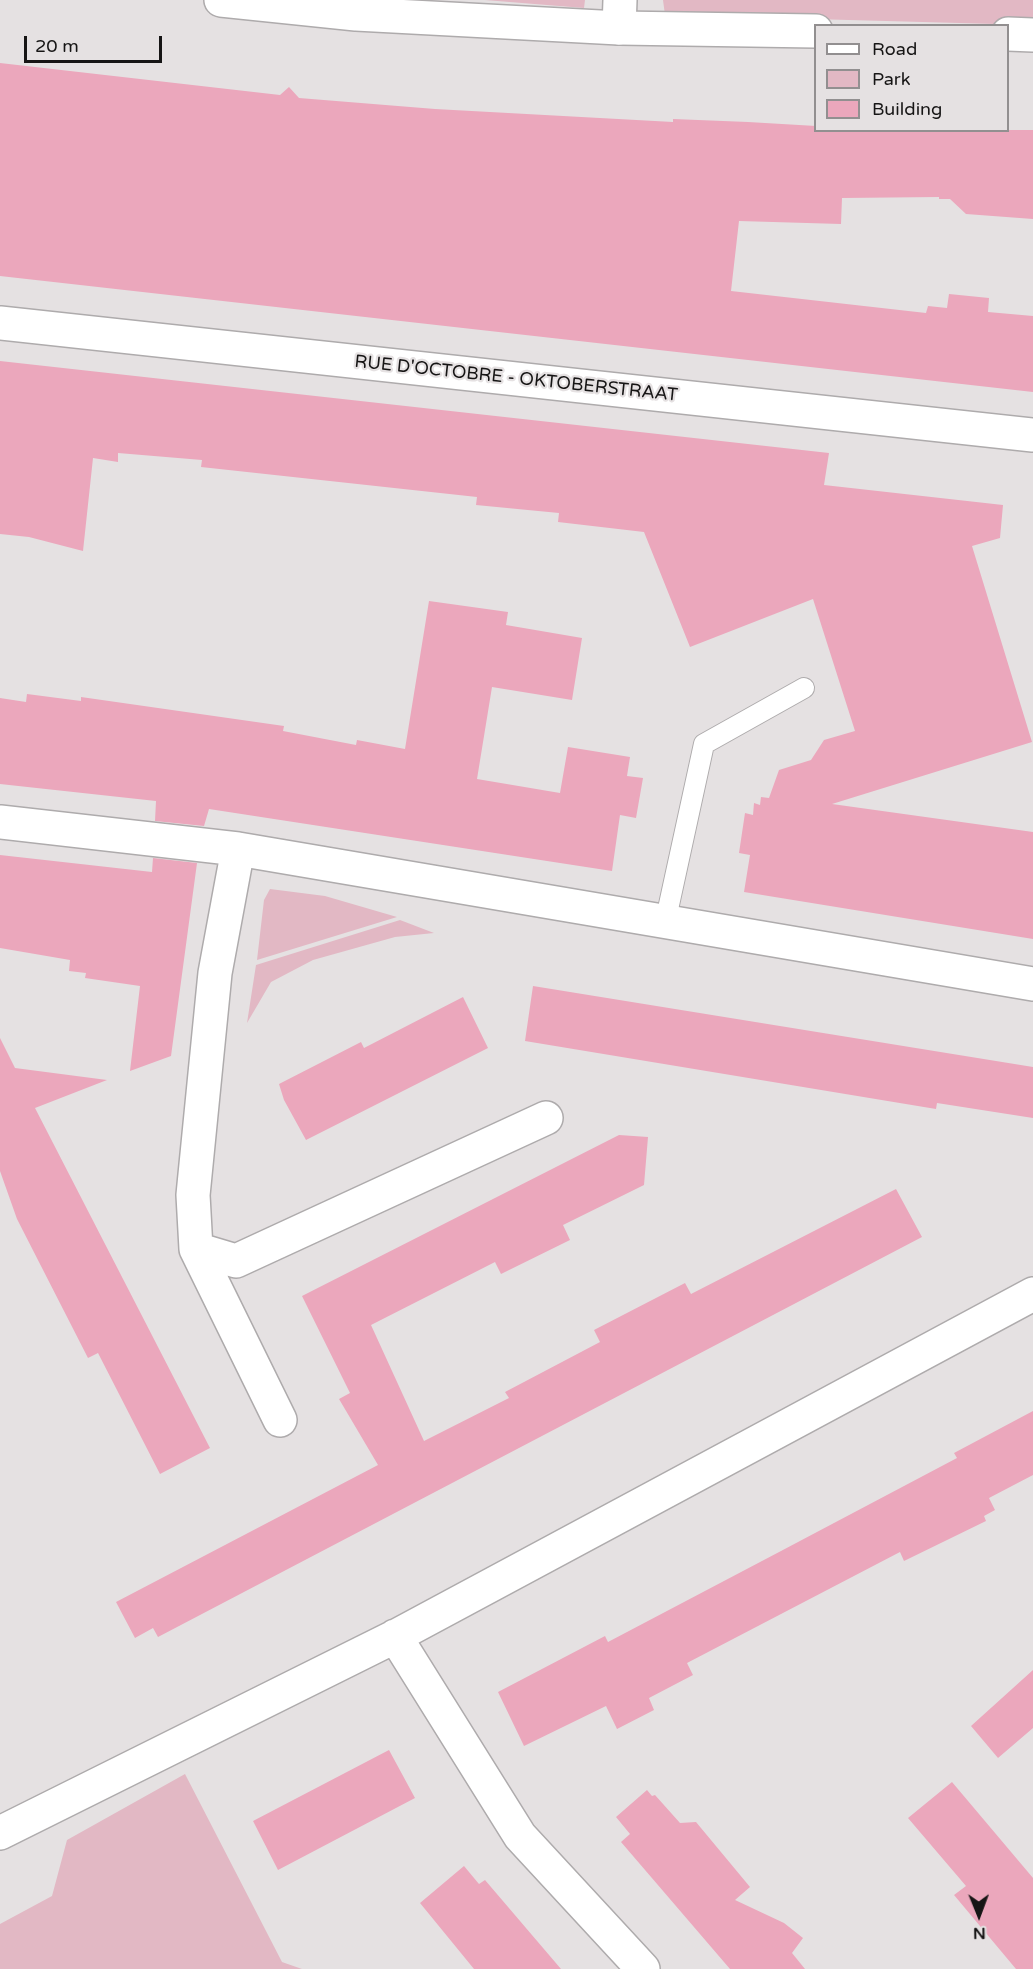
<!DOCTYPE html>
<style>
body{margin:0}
#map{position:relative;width:1033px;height:1969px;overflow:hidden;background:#e5e1e2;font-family:"Varela Round",sans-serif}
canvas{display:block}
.legend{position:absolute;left:814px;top:24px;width:195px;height:108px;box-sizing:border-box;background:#e5e1e2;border:2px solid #928f90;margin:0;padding:8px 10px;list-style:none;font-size:18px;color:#161515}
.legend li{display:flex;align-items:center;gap:12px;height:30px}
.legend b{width:30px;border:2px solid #928f90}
.north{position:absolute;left:949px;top:1885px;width:60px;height:60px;-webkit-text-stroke:4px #e5e1e2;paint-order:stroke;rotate:179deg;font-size:16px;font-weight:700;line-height:24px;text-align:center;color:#161515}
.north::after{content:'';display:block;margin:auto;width:21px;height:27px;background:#161515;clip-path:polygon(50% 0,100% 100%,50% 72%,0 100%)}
.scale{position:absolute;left:24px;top:36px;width:138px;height:27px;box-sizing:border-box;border:3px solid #161515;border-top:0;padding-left:8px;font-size:18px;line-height:21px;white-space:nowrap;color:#161515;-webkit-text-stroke:4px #e5e1e2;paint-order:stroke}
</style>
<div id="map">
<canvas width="1033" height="1969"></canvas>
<ul class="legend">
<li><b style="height:8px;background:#fff"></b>Road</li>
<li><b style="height:16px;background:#e2b8c4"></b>Park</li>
<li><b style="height:16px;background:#eba7bc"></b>Building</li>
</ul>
<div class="north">N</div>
<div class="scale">20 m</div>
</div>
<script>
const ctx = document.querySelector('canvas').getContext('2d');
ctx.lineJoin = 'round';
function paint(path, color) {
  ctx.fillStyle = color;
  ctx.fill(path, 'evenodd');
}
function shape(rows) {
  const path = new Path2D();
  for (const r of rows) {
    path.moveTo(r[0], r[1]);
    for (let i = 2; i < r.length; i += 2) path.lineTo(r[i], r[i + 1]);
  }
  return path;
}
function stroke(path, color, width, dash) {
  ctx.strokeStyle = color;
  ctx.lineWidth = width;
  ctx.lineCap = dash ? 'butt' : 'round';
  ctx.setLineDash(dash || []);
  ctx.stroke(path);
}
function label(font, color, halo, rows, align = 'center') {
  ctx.font = font + ' "Varela Round",sans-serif';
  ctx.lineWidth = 4.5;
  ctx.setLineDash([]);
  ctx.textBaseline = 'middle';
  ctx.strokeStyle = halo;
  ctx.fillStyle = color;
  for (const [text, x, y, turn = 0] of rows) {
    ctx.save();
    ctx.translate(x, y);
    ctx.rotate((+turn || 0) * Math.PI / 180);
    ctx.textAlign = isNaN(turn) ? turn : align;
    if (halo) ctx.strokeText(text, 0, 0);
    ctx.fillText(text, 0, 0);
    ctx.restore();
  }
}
const green = shape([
 [485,0,585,0,584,8],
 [663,0,1033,0,1033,25,665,15],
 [270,889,325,896,397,917,257,960,264,900],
 [400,920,434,933,395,937,313,960,271,982,247,1023,256,965],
 [185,1774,282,1962,302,1969,0,1969,0,1924,52,1896,67,1840]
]);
const building = shape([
 [0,63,280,95,289,87,299,98,435,109,673,122,673,119,748,122,816,126,816,130,1033,130,1033,219,966,214,950,199,939,199,939,197,842,198,841,224,739,221,731,291,926,313,928,306,947,308,949,294,989,298,988,312,1033,316,1033,392,0,276],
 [0,361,829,453,824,485,1003,505,1000,538,972,546,1032,742,832,804,1033,832,1033,939,744,892,750,855,739,853,745,813,753,815,754,803,760,805,761,797,769,798,779,770,811,760,824,740,855,731,813,599,690,647,644,532,558,522,559,513,476,505,477,497,201,467,202,460,118,453,118,462,93,458,83,551,29,537,0,534],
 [429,601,508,612,506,625,582,638,572,700,492,687,477,779,560,793,568,747,630,757,627,776,643,778,636,818,620,815,612,871,209,809,204,826,155,821,156,801,0,784,0,698,26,702,27,694,81,701,81,697,284,726,283,731,356,745,357,740,405,749],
 [0,855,152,872,153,858,197,863,171,1056,130,1071,140,986,85,978,86,973,69,971,70,960,0,948],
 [533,986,1033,1067,1033,1118,937,1103,936,1109,525,1041],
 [463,997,488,1048,306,1140,284,1100,279,1084,361,1042,364,1048],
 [0,1038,15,1068,107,1080,35,1108,210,1448,160,1474,98,1353,88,1358,17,1219,0,1171],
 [619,1135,648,1137,644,1185,563,1225,570,1240,501,1274,495,1262,371,1325,424,1441,509,1398,505,1392,600,1342,594,1330,685,1283,691,1294,896,1189,922,1237,158,1637,153,1628,135,1638,116,1602,378,1465,339,1399,350,1393,302,1296],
 [1033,1411,1033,1475,989,1498,995,1510,984,1516,986,1521,904,1561,900,1552,687,1663,693,1675,649,1698,654,1710,617,1729,606,1706,524,1746,498,1692,605,1636,608,1642,781,1551,957,1458,954,1453],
 [1033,1670,1033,1728,998,1758,971,1726],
 [389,1750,415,1798,278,1870,253,1821],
 [952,1782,1033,1878,1033,1969,1016,1969,954,1895,966,1886,908,1818],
 [647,1790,652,1796,655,1795,680,1823,696,1822,750,1887,735,1900,784,1923,803,1938,792,1953,805,1969,730,1969,621,1842,630,1834,616,1817],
 [464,1866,479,1884,485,1880,561,1969,474,1969,420,1903]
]);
const service = shape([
 [665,923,704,744,804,688]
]);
const minor = shape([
 [619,28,620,0],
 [0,323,1033,435],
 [0,822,238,849,1033,984],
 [238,849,215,973,193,1195,196,1249,236,1261,546,1118],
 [196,1249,280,1420],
 [395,1636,520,1836,643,1969],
 [0,1833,398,1635,1033,1294]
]);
const tertiary = shape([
 [221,0,356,14,619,28,816,31],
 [1008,34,1033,35]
]);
const streetNames = [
 ["RUE D'OCTOBRE - OKTOBERSTRAAT",516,379,6]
];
paint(green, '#e2b8c4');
paint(building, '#eba7bc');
stroke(service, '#aeabac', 22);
stroke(minor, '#aeabac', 36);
stroke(tertiary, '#aeabac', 36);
stroke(service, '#fff', 20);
stroke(minor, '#fff', 33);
stroke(tertiary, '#fff', 33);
label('18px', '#161515', '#e5e1e2', streetNames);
</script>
